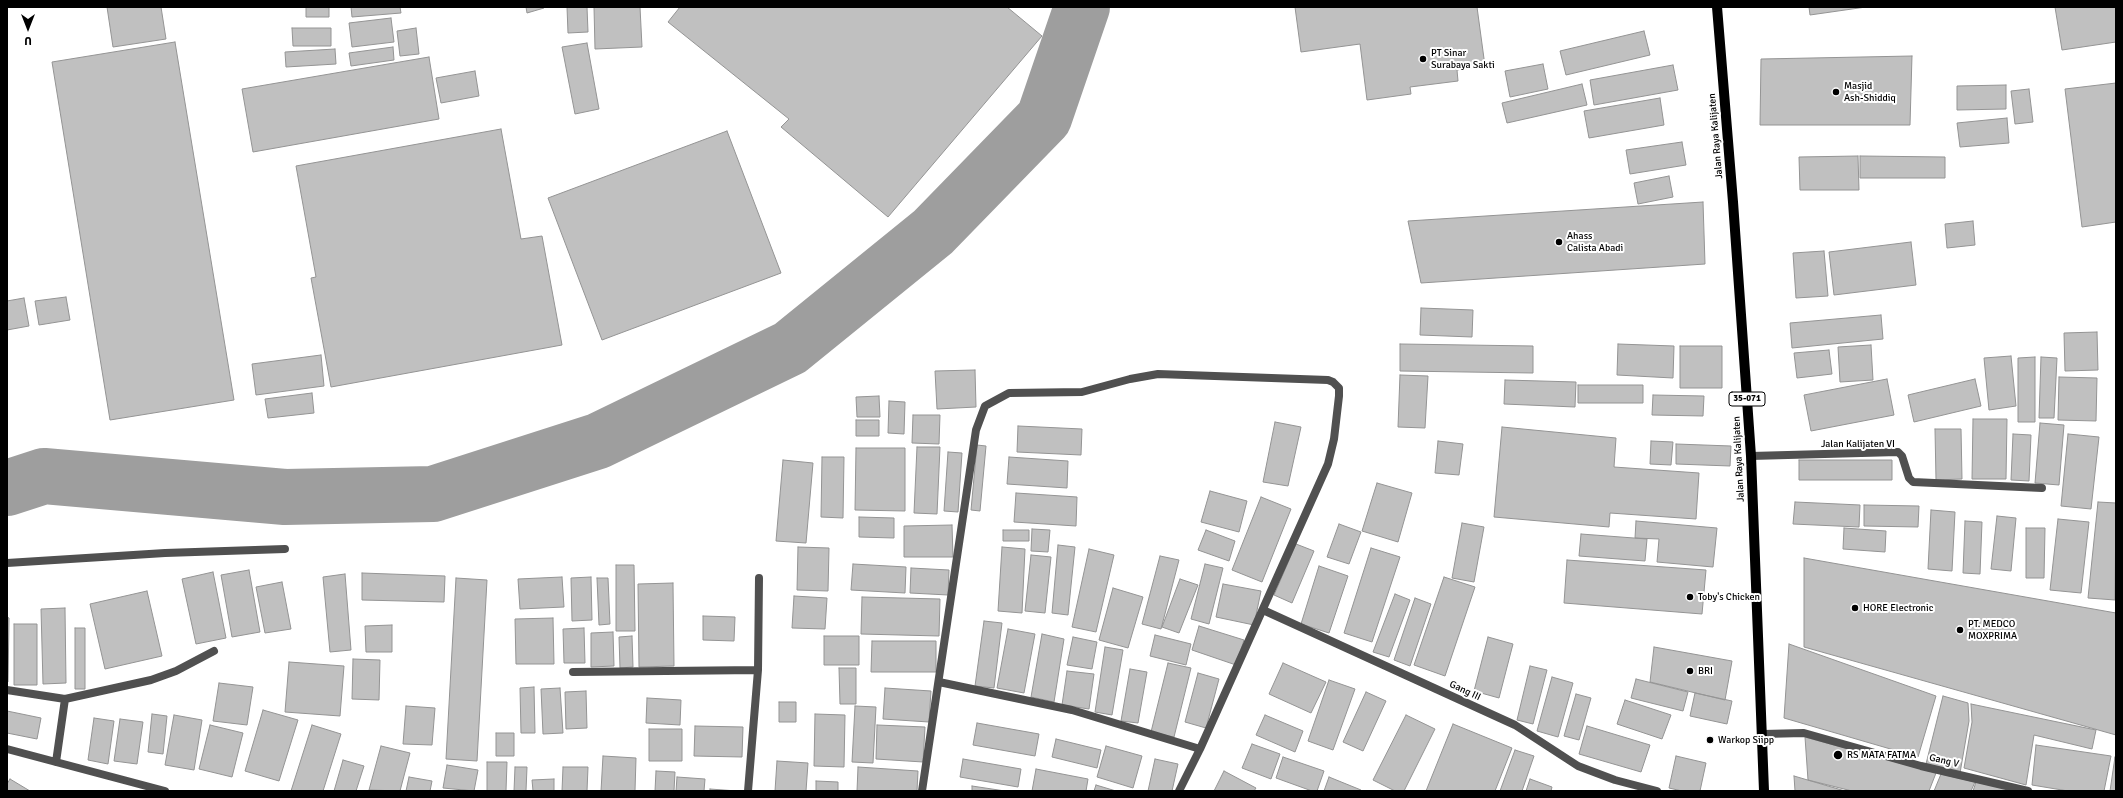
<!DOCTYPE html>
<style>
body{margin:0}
#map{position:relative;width:2123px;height:798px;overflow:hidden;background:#fff;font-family:Signika,sans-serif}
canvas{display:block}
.frame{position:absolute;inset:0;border:8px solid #000;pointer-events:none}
.north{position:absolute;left:8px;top:8px;width:40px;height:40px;-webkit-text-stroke:3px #fff;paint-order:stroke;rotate:180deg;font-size:11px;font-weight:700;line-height:16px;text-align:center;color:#000}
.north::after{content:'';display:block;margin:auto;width:14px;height:18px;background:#000;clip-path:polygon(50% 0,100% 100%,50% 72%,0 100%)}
</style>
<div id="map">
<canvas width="2123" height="798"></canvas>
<div class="frame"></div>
<div class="north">U</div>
</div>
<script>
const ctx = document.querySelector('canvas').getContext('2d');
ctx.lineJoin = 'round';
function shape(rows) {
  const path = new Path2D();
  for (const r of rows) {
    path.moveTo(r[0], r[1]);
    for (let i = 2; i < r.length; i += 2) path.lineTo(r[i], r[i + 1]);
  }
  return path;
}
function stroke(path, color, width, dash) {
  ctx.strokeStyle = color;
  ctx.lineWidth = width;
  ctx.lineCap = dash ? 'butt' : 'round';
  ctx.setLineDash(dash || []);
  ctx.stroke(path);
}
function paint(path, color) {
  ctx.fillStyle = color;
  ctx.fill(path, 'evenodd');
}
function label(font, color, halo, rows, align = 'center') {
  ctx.font = font + ' Signika,sans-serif';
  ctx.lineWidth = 4;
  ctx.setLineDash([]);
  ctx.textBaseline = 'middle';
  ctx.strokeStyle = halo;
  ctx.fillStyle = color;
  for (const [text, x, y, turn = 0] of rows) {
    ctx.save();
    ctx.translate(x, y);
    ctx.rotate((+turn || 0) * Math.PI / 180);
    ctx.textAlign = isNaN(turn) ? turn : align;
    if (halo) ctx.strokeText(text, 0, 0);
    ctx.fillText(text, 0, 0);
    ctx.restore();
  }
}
const river = shape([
 [7,488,44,476,285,497,433,494,598,441,790,348,933,232,1044,118,1082,7]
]);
const building = shape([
 [107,7,161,7,166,39,113,47,107,7],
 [306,7,329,7,329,17,306,17,306,7],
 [351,7,400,7,401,13,352,17,351,7],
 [526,7,544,7,544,8,527,13,526,7],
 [567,7,587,7,588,32,568,33,567,7],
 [594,7,640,7,642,47,595,49,594,7],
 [680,7,1007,7,1042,36,888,217,781,127,789,119,668,22,680,7],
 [1295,7,1477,7,1485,66,1457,70,1458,81,1410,87,1411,94,1367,100,1360,44,1301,52,1295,7],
 [1809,7,1866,7,1810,15,1809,7],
 [2055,7,2116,7,2116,42,2062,50,2055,7],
 [391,18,394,42,352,47,349,23,391,18],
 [292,28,331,28,331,46,293,46,292,28],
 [416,28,419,54,400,56,397,31,416,28],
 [1644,31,1650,55,1566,75,1560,51,1644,31],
 [175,42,234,400,110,420,52,62,175,42],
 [587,43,599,109,575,114,562,47,587,43],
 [393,47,394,60,351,66,349,53,393,47],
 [335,49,336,64,286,67,285,52,335,49],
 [1912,56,1910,125,1760,125,1761,59,1912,56],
 [429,57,439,119,253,152,242,89,429,57],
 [1543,64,1548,89,1510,97,1505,71,1543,64],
 [1673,65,1678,90,1594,105,1590,80,1673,65],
 [475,71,479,96,441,103,436,78,475,71],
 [2116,83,2116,222,2082,227,2065,89,2116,83],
 [1582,84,1587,105,1507,123,1502,103,1582,84],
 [2006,85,2006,109,1957,110,1957,86,2006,85],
 [2029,89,2033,122,2015,124,2011,91,2029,89],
 [1660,98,1664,125,1589,138,1584,111,1660,98],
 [2007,118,2009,143,1960,147,1957,123,2007,118],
 [501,129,521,239,542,236,562,345,331,387,311,278,316,277,296,166,501,129],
 [727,131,781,273,602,340,548,198,727,131],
 [1682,142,1686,165,1630,174,1626,150,1682,142],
 [1858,156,1859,190,1800,190,1799,157,1858,156],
 [1860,156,1945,157,1945,178,1860,178,1860,156],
 [1669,176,1673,197,1638,204,1634,183,1669,176],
 [1703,202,1705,264,1421,283,1408,221,1703,202],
 [1973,221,1975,245,1947,248,1945,224,1973,221],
 [1911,242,1916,285,1834,295,1829,252,1911,242],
 [1824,251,1828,296,1796,298,1793,253,1824,251],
 [66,297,70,320,39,325,35,301,66,297],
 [24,298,29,326,7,330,7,301,24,298],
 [1421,308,1473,310,1472,337,1420,335,1421,308],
 [1881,315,1883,339,1792,348,1790,323,1881,315],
 [2097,332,2098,370,2065,371,2064,333,2097,332],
 [1400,344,1533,346,1533,373,1400,371,1400,344],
 [1618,344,1674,346,1673,378,1617,375,1618,344],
 [1871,345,1873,380,1840,382,1838,347,1871,345],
 [1680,346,1722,346,1722,388,1680,388,1680,346],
 [1829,350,1832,374,1797,378,1794,353,1829,350],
 [321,355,324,386,256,395,252,364,321,355],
 [2011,356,2016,406,1989,410,1984,358,2011,356],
 [2035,357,2035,422,2018,422,2018,358,2035,357],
 [2041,357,2057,358,2054,418,2039,418,2041,357],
 [975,370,976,407,937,409,935,371,975,370],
 [1400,375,1428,376,1425,428,1398,427,1400,375],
 [2059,377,2097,378,2096,421,2058,420,2059,377],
 [1887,379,1894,415,1811,431,1804,395,1887,379],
 [1975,379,1981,406,1914,422,1908,395,1975,379],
 [1505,380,1576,382,1575,407,1504,404,1505,380],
 [1578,385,1643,385,1643,403,1578,403,1578,385],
 [312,393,314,413,268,418,265,399,312,393],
 [1653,395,1704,396,1703,416,1652,415,1653,395],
 [879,396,880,417,857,417,856,397,879,396],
 [889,401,905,402,904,434,888,433,889,401],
 [913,415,940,415,939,444,912,443,913,415],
 [1973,419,2007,419,2006,479,1972,479,1973,419],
 [856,420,879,420,879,436,856,436,856,420],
 [1275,422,1301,427,1288,486,1263,482,1275,422],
 [2040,423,2064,425,2059,485,2035,483,2040,423],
 [1018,426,1082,429,1081,455,1017,452,1018,426],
 [1502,427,1616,438,1614,467,1699,473,1696,519,1610,513,1609,527,1494,517,1502,427],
 [1935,429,1961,429,1962,479,1936,480,1935,429],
 [2013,434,2031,435,2029,481,2011,480,2013,434],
 [2068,434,2099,437,2091,509,2061,506,2068,434],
 [1438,441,1463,444,1459,475,1435,473,1438,441],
 [1651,441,1673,442,1671,465,1650,464,1651,441],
 [1676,444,1731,446,1730,466,1676,464,1676,444],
 [977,445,986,446,980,511,971,510,977,445],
 [917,447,940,447,937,514,914,513,917,447],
 [856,448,905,448,905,511,855,510,856,448],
 [948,452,962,453,958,512,944,511,948,452],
 [822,457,844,457,843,518,821,517,822,457],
 [1009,457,1068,461,1067,488,1007,484,1009,457],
 [783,460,813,463,806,543,776,541,783,460],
 [1799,460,1892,460,1892,480,1799,480,1799,460],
 [1377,483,1412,493,1398,542,1362,531,1377,483],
 [1210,491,1247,501,1239,532,1201,522,1210,491],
 [1016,493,1077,497,1076,526,1014,522,1016,493],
 [1261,497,1291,509,1262,582,1232,570,1261,497],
 [1795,502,1860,505,1859,527,1793,524,1795,502],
 [2098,502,2116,503,2115,600,2088,598,2098,502],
 [1864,505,1919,506,1918,527,1864,526,1864,505],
 [1931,510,1955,512,1952,571,1928,569,1931,510],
 [1997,516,2016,518,2011,571,1991,569,1997,516],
 [859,517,894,518,894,538,859,537,859,517],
 [2058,519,2089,522,2081,593,2050,590,2058,519],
 [1636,521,1717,528,1713,567,1657,562,1659,539,1635,538,1636,521],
 [1965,521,1982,522,1980,574,1963,573,1965,521],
 [1462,523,1484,527,1474,582,1452,578,1462,523],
 [1339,524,1361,532,1349,564,1327,557,1339,524],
 [952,525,953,557,904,557,904,526,952,525],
 [1844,528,1886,531,1885,552,1843,549,1844,528],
 [2026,528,2045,528,2044,578,2026,578,2026,528],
 [1032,529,1050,530,1048,552,1031,551,1032,529],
 [1003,530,1029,530,1029,541,1003,541,1003,530],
 [1206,530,1235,541,1229,561,1198,550,1206,530],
 [1581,534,1647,539,1645,561,1579,556,1581,534],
 [1296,544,1314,551,1292,603,1274,595,1296,544],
 [1058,545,1075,547,1068,615,1052,613,1058,545],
 [798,547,829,548,828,591,797,590,798,547],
 [1002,547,1025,549,1022,613,998,611,1002,547],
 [1371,548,1400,557,1372,642,1344,633,1371,548],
 [1089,549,1114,555,1096,632,1072,627,1089,549],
 [1031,555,1051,557,1045,613,1025,611,1031,555],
 [1160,556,1179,560,1161,629,1142,624,1160,556],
 [1804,558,2116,613,2116,735,1804,647,1804,558],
 [1567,560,1706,570,1702,614,1564,603,1567,560],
 [853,564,906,567,905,593,851,590,853,564],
 [1205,564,1223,568,1209,624,1191,619,1205,564],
 [616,565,634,565,635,631,616,631,616,565],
 [1319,566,1348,576,1329,633,1301,624,1319,566],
 [911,568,949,570,948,595,910,593,911,568],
 [249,570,260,632,232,637,221,575,249,570],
 [213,572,226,638,196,644,182,579,213,572],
 [362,573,445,576,444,602,362,600,362,573],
 [345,574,351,650,330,652,323,577,345,574],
 [562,577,564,607,520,609,518,579,562,577],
 [591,577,592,620,572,621,571,578,591,577],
 [1444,577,1475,587,1445,676,1414,665,1444,577],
 [456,578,487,580,477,761,446,759,456,578],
 [597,578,608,578,610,624,599,625,597,578],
 [1180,579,1198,585,1179,633,1162,627,1180,579],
 [282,582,291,629,265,633,256,587,282,582],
 [673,583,674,666,639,667,638,584,673,583],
 [1223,584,1261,591,1254,625,1216,617,1223,584],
 [1113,588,1143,597,1128,648,1099,640,1113,588],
 [147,591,162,656,105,669,90,604,147,591],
 [1395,594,1410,600,1389,657,1373,652,1395,594],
 [794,596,827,598,825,629,792,628,794,596],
 [862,597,940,599,939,636,861,634,862,597],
 [1415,598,1431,604,1410,666,1394,660,1415,598],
 [65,608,66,683,43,684,41,609,65,608],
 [703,616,735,617,734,641,703,640,703,616],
 [7,617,9,618,8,682,7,682,7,617],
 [553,618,554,664,516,664,515,619,553,618],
 [984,621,1002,623,994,688,975,686,984,621],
 [14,624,37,624,37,685,14,685,14,624],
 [392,625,392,652,366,652,365,626,392,625],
 [1199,626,1244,640,1236,665,1192,650,1199,626],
 [75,628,85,628,85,689,75,689,75,628],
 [584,628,585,663,564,663,563,629,584,628],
 [1008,629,1035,634,1024,693,997,688,1008,629],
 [613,632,614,666,591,667,591,633,613,632],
 [1042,634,1064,639,1054,702,1031,697,1042,634],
 [1155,635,1191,644,1186,665,1150,656,1155,635],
 [632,636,633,667,620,668,619,637,632,636],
 [824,636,859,636,859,665,824,665,824,636],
 [1073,637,1097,642,1092,669,1067,665,1073,637],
 [1488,637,1513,644,1499,698,1474,691,1488,637],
 [872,641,936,641,936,672,871,672,872,641],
 [1789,644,1936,696,1918,757,1784,718,1789,644],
 [1105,647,1123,650,1112,715,1095,712,1105,647],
 [1654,647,1732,661,1725,700,1650,682,1654,647],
 [353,659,380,660,379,700,352,699,353,659],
 [289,662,344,666,340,716,285,712,289,662],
 [1168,663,1191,668,1174,737,1151,732,1168,663],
 [1283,663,1326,682,1311,713,1269,694,1283,663],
 [1530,666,1547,670,1533,724,1517,720,1530,666],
 [839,668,856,668,856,704,840,704,839,668],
 [1130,669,1147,672,1138,723,1121,721,1130,669],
 [1067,671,1094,674,1089,709,1062,705,1067,671],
 [1198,673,1219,679,1206,728,1185,722,1198,673],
 [1552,677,1573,683,1558,737,1537,731,1552,677],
 [1636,679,1688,692,1683,711,1631,698,1636,679],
 [1329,680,1355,689,1333,750,1308,741,1329,680],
 [219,683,253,687,247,725,213,721,219,683],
 [534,687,535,733,521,733,520,688,534,687],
 [560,688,563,733,543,734,541,689,560,688],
 [885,688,931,691,929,722,883,719,885,688],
 [586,691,587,728,566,729,565,692,586,691],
 [1366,692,1386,701,1363,751,1343,742,1366,692],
 [1695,693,1732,701,1727,724,1690,716,1695,693],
 [1576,694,1591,698,1579,740,1564,736,1576,694],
 [1943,696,1968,703,1969,721,1960,773,1926,764,1943,696],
 [647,698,681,700,680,725,646,723,647,698],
 [1625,700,1671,715,1662,739,1617,724,1625,700],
 [779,702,796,702,796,722,779,722,779,702],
 [1971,704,2096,730,2092,749,2034,735,2026,785,1964,768,1972,722,1971,704],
 [406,706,435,708,432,745,403,744,406,706],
 [855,706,876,707,873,763,852,762,855,706],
 [263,710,298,720,279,781,245,771,263,710],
 [7,711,41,718,37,739,7,733,7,711],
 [152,714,167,716,163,754,148,752,152,714],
 [815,714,845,715,844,767,814,766,815,714],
 [174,715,202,720,194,770,165,765,174,715],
 [1265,715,1303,731,1295,752,1256,735,1265,715],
 [1406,715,1435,729,1404,791,1395,791,1373,780,1406,715],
 [94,718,114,721,108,764,88,760,94,718],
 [120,719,143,722,137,764,114,761,120,719],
 [977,723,1039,734,1035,756,973,745,977,723],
 [1453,724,1512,748,1495,791,1426,791,1453,724],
 [210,725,243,733,232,777,199,769,210,725],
 [312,725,341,734,323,791,291,791,312,725],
 [877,725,925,727,923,762,876,759,877,725],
 [695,726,743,727,742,757,694,756,695,726],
 [1587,726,1650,745,1641,772,1579,754,1587,726],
 [649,729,682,729,682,761,649,761,649,729],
 [496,733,514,733,514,756,496,756,496,733],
 [1805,737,1936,773,1929,791,1852,791,1808,780,1805,737],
 [1056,739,1101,750,1097,768,1052,757,1056,739],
 [1252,744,1280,754,1271,779,1242,768,1252,744],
 [2036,745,2111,756,2104,791,2068,791,2032,785,2036,745],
 [381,746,410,753,400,791,369,790,381,746],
 [1106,746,1142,756,1133,788,1097,777,1106,746],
 [1515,750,1534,756,1522,791,1500,791,1515,750],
 [603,756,636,758,635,791,601,791,603,756],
 [1676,756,1706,763,1700,791,1682,791,1669,788,1676,756],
 [1283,757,1324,771,1317,791,1312,791,1276,778,1283,757],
 [2115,757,2116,791,2110,791,2115,757],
 [963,759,1021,769,1018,787,960,777,963,759],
 [1155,759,1178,764,1172,791,1148,791,1155,759],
 [343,760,364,766,356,791,334,791,343,760],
 [777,761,808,763,806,791,775,791,777,761],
 [487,762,507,762,506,791,487,791,487,762],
 [447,765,478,770,474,791,443,788,447,765],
 [515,767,527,767,526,791,514,791,515,767],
 [563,767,588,767,587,791,562,791,563,767],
 [858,767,918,771,917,791,857,791,858,767],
 [1036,769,1088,779,1086,791,1032,791,1036,769],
 [656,771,675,772,674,791,655,791,656,771],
 [1224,771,1256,788,1254,791,1214,791,1224,771],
 [1941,774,1975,782,1971,791,1934,791,1941,774],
 [1794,776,1845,791,1795,791,1794,776],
 [409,777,432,781,430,791,406,791,409,777],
 [677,777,705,779,704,791,676,791,677,777],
 [1329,777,1361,790,1360,791,1324,791,1329,777],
 [10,779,30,791,7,791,7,784,10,779],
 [554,779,554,791,533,791,532,780,554,779],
 [1530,779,1552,787,1551,791,1526,791,1530,779],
 [816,781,838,782,838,791,816,791,816,781],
 [1976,782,2015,791,1973,791,1976,782],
 [1096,785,1116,791,1094,791,1096,785],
 [972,786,1005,791,972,791,972,786],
 [710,789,737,791,710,791,710,789]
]);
const minor = shape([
 [1751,456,1898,452,1902,456,1909,478,1913,482,2042,488],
 [7,563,165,553,285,549],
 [1263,610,1515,725,1578,766,1615,780,1657,791],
 [573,672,758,670],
 [939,682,1072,710,1200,749],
 [7,690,65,699],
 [1763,734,1804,733,1921,766,2028,791],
 [7,749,165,791],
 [56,762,65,699,151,680,176,671,214,651],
 [748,791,758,670,759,578],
 [922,791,976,430,985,406,1009,393,1082,392,1130,379,1158,374,1328,380,1333,382,1339,388,1339,396,1334,439,1328,464,1200,749,1179,791]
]);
const primary = shape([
 [1717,7,1733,202,1751,456,1764,791]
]);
const markers = [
 [1423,59,4,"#000"],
 [1836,92,4,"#000"],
 [1559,242,4,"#000"],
 [1690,597,4,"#000"],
 [1855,608,4,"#000"],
 [1960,630,4,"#000"],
 [1690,671,4,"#000"],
 [1710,740,4,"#000"],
 [1838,755,5,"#000"]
];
const shields = [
 [1747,399,36]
];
const shieldNames = [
 ["35-071",1747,399]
];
const poiNames = [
 ["PT Sinar",1431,53],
 ["Surabaya Sakti",1431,65],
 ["Masjid",1844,86],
 ["Ash-Shiddiq",1844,98],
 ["Ahass",1567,236],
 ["Calista Abadi",1567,248],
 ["Toby's Chicken",1698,597],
 ["HORE Electronic",1863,608],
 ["PT. MEDCO",1968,624],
 ["MOXPRIMA",1968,636],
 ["BRI",1698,671],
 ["Warkop Siipp",1718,740],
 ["RS MATA FATMA",1847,755]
];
const streetNames = [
 ["Jalan Raya Kalijaten",1716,136,-95],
 ["Jalan Kalijaten VI",1858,444],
 ["Jalan Raya Kalijaten",1739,459,-93],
 ["Gang III",1465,691,25],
 ["Gang V",1944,761,13]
];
stroke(river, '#9e9e9e', 56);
paint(building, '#c0c0c0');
stroke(building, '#949494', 1);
stroke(minor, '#505050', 8);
stroke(primary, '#000', 10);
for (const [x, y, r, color] of markers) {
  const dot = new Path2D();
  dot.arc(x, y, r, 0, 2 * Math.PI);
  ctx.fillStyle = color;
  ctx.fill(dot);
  stroke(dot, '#fff', 1.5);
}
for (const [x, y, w] of shields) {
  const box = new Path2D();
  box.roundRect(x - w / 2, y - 7, w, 14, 3);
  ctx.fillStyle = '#fff';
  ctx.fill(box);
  stroke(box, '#000', 1);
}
label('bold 9px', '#000', null, shieldNames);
label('10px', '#000', '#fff', poiNames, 'left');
label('10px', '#000', '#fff', streetNames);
</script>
